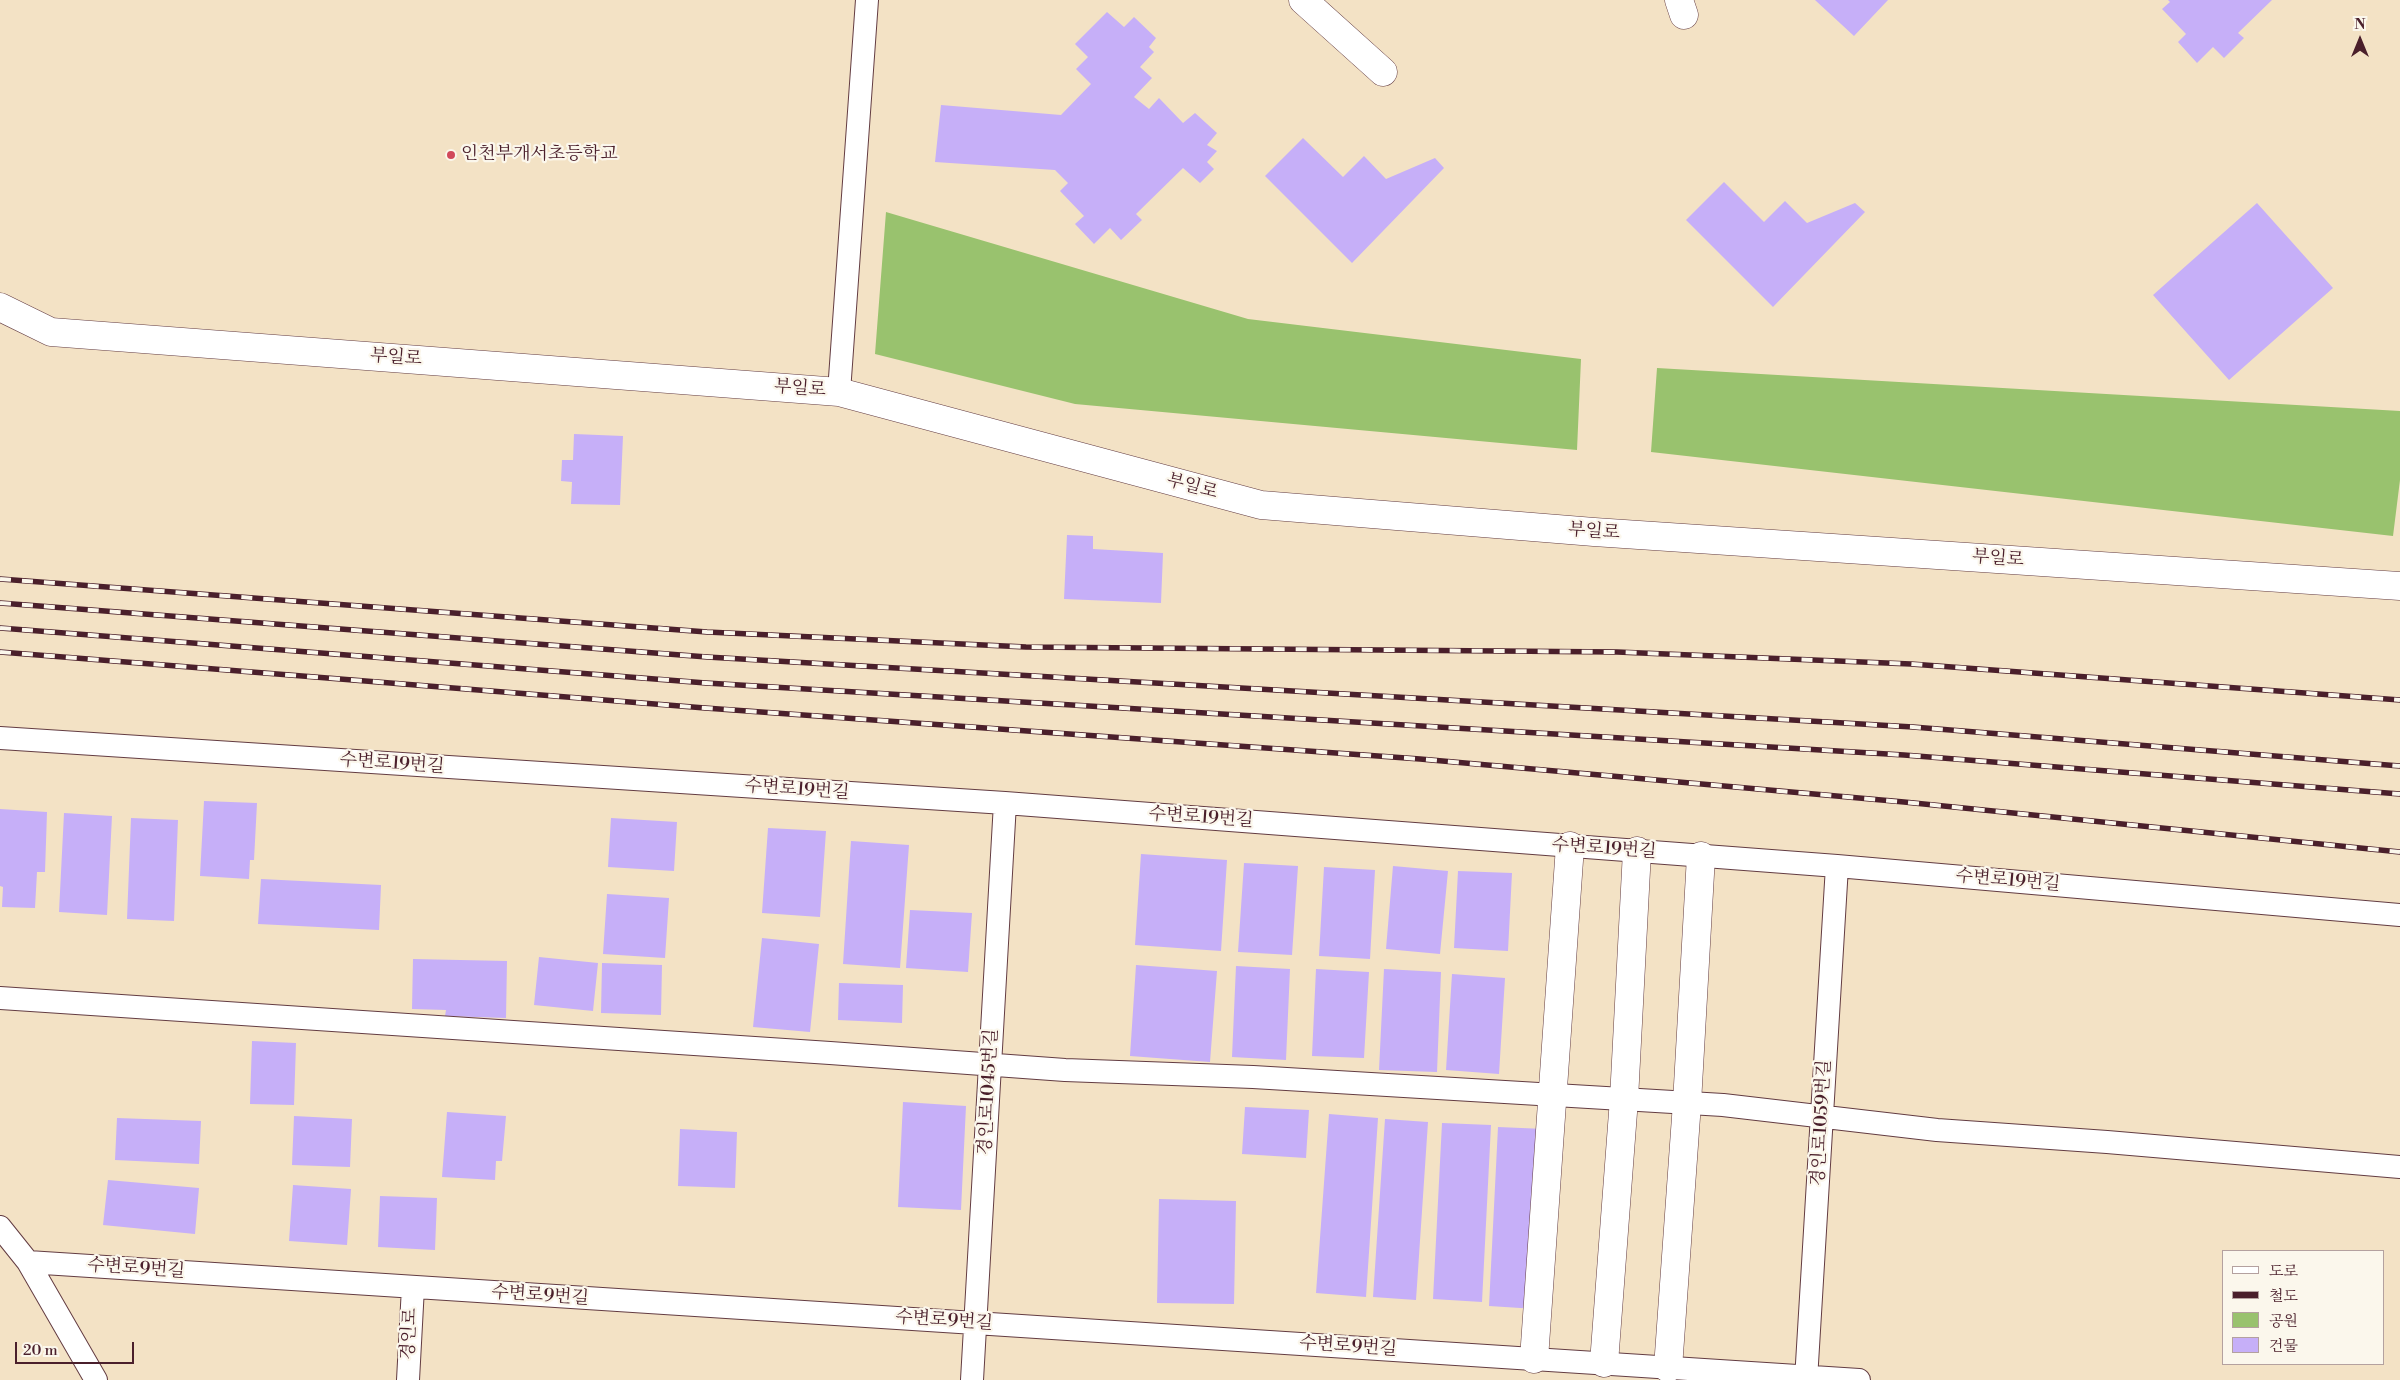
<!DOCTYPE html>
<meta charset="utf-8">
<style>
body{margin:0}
#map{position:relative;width:2400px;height:1380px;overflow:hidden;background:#f3e2c5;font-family:"Libre Bodoni","Noto Serif KR",serif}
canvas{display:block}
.legend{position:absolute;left:2222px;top:1250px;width:162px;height:115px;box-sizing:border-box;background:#fbf7ec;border:1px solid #b4a19f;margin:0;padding:6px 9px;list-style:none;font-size:15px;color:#4a1f2b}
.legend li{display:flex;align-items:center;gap:10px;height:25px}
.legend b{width:25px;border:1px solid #b4a19f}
.north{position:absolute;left:2335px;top:15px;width:50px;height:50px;-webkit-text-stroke:4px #fbf7ec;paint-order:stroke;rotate:0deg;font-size:14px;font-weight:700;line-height:20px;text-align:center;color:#4a1f2b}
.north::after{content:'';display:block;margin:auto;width:18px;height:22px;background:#4a1f2b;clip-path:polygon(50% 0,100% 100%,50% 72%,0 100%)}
.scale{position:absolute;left:15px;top:1342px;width:119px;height:22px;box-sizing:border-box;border:2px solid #4a1f2b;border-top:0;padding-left:6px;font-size:15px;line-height:18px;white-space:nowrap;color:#4a1f2b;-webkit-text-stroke:4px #fbf7ec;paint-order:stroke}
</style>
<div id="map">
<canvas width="2400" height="1380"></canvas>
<ul class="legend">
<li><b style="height:6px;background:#fff"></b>도로</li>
<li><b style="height:6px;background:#4a1f2b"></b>철도</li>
<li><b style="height:14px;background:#99c26e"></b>공원</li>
<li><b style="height:14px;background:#c6aff8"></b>건물</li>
</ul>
<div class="north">N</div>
<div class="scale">20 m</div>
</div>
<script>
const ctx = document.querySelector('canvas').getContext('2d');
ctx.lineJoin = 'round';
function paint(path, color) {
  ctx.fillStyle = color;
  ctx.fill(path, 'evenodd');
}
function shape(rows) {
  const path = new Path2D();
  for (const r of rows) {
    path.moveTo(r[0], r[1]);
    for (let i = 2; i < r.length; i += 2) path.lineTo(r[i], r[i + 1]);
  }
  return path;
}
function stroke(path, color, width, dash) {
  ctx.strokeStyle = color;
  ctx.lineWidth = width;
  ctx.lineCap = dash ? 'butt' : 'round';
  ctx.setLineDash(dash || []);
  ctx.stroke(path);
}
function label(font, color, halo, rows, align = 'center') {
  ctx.font = font + ' "Libre Bodoni","Noto Serif KR",serif';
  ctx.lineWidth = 4.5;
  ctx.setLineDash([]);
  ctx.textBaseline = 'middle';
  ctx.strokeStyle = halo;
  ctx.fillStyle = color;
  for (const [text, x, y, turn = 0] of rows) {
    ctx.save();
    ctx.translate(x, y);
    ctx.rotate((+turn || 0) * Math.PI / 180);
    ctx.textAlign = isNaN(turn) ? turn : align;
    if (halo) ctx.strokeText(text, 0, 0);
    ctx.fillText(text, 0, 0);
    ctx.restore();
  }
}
const green = shape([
 [886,212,1248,319,1581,359,1577,450,1075,404,875,354],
 [1657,368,2400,411,2400,480,2393,536,1651,452]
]);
const building = shape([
 [1815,0,1888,0,1854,36],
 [2168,0,2272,0,2238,33,2244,38,2224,58,2213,47,2197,63,2178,42,2186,34,2162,9,2170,2],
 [1107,12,1124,27,1134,17,1156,38,1149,47,1154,52,1140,67,1152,78,1134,97,1149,109,1159,98,1183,123,1195,113,1217,133,1207,145,1217,151,1207,162,1214,169,1200,183,1183,168,1136,214,1142,220,1121,240,1110,228,1094,244,1075,224,1084,216,1060,191,1068,183,1055,170,935,162,941,105,1061,115,1091,84,1076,69,1088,57,1075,44],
 [1303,138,1343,177,1364,156,1386,179,1435,158,1444,168,1352,263,1265,176],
 [1724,182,1764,222,1785,201,1807,223,1855,203,1865,212,1773,307,1686,220],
 [2257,203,2333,288,2229,380,2153,295],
 [574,434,623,436,620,505,571,504,572,482,561,481,562,460,573,460],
 [1067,535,1093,536,1093,549,1163,553,1161,603,1064,599],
 [204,801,257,803,254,860,250,860,249,879,200,876],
 [0,809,47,812,45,872,37,872,35,908,2,907,3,887,0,886],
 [64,813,112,816,107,915,59,912],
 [131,818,178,820,174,921,127,919],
 [611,818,677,822,674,871,608,867],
 [768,828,826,831,820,917,762,913],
 [851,841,909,845,900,968,843,964],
 [1141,854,1227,860,1221,951,1135,945],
 [1244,863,1298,866,1292,955,1238,952],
 [1393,866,1448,871,1440,954,1386,949],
 [1324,867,1375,870,1370,959,1319,956],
 [1458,871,1512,873,1508,951,1454,948],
 [261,879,381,885,379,930,258,924],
 [607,894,669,898,665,958,603,954],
 [910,910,972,913,968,972,906,968],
 [762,938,819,944,810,1032,753,1027],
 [539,957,598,963,593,1011,534,1005],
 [413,959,507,961,506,1018,445,1016,446,1010,412,1009],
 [602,963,662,965,661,1015,601,1013],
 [1136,965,1217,971,1210,1062,1130,1056],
 [1236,966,1290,969,1286,1060,1232,1057],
 [1316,969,1369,972,1364,1058,1312,1056],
 [1384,969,1441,972,1437,1072,1379,1070],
 [1452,974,1505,978,1499,1074,1446,1070],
 [839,983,903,985,902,1023,838,1020],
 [252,1041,296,1043,294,1105,250,1104],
 [903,1102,966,1106,961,1210,898,1207],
 [1245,1107,1309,1110,1306,1158,1242,1154],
 [447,1112,506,1116,502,1161,496,1161,495,1180,442,1177],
 [1329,1114,1378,1118,1366,1297,1316,1293],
 [294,1116,352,1119,350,1167,292,1165],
 [117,1118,201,1121,199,1164,115,1160],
 [1385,1119,1428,1122,1416,1300,1373,1297],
 [1442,1123,1491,1125,1482,1302,1433,1299],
 [1498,1127,1545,1129,1536,1309,1489,1306],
 [680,1129,737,1132,735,1188,678,1186],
 [108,1180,199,1188,195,1234,103,1225],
 [293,1185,351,1189,347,1245,289,1241],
 [380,1196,437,1198,435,1250,378,1247],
 [1159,1199,1236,1201,1234,1304,1157,1303]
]);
const service = shape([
 [839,392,867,0],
 [0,738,1005,803,1837,866,2400,915],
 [0,998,830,1053,1065,1070,1253,1077,1723,1105,1937,1130,2107,1142,2400,1167],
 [0,1227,28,1262,96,1380],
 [28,1262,1859,1380],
 [408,1380,413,1287],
 [972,1380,1005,803],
 [1806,1380,1837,866]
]);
const pedestrian = shape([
 [1303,0,1383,72],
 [1679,0,1684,15]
]);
const minor = shape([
 [1534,1359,1570,846],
 [1604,1363,1624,1099,1637,851],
 [1668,1368,1687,1103,1701,856]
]);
const tertiary = shape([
 [0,307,51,332,839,392,1261,505,1594,532,2400,586]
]);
const rail = shape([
 [0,579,707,632,1026,647,1617,652,1911,664,2400,700],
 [0,603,707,657,1913,727,2400,766],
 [0,628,706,683,1904,755,2400,794],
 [0,652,705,708,1420,759,1904,802,2400,852]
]);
const markers = [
 [451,155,5,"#d1495b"]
];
const poiNames = [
 ["인천부개서초등학교",461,155]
];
const streetNames = [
 ["부일로",396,358,4],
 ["부일로",800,389,4],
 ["부일로",1192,487,15],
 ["부일로",1594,532,4],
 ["부일로",1998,559,4],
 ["수변로19번길",392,764,4],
 ["수변로19번길",797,790,4],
 ["수변로19번길",1201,818,4],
 ["수변로19번길",1604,849,4],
 ["수변로19번길",2008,881,5],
 ["경인로1045번길",989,1092,-87],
 ["경인로1059번길",1822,1123,-87],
 ["수변로9번길",136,1269,4],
 ["수변로9번길",540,1296,4],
 ["수변로9번길",944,1321,4],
 ["경인로",410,1334,-87],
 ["수변로9번길",1348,1347,4]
];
paint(green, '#99c26e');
paint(building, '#c6aff8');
stroke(service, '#633c42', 24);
stroke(pedestrian, '#633c42', 29);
stroke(minor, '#633c42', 29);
stroke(tertiary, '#633c42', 29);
stroke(service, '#fff', 22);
stroke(pedestrian, '#fff', 28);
stroke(minor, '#fff', 28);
stroke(tertiary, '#fff', 28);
stroke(rail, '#4a1f2b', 5.5);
stroke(rail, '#fbf7ec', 4, [11]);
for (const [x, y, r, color] of markers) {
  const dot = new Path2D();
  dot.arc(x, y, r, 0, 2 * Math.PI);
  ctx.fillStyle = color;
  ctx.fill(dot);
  stroke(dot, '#fbf7ec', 2);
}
label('18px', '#4a1f2b', '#fbf7ec', poiNames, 'left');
label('18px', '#4a1f2b', '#fbf7ec', streetNames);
</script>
